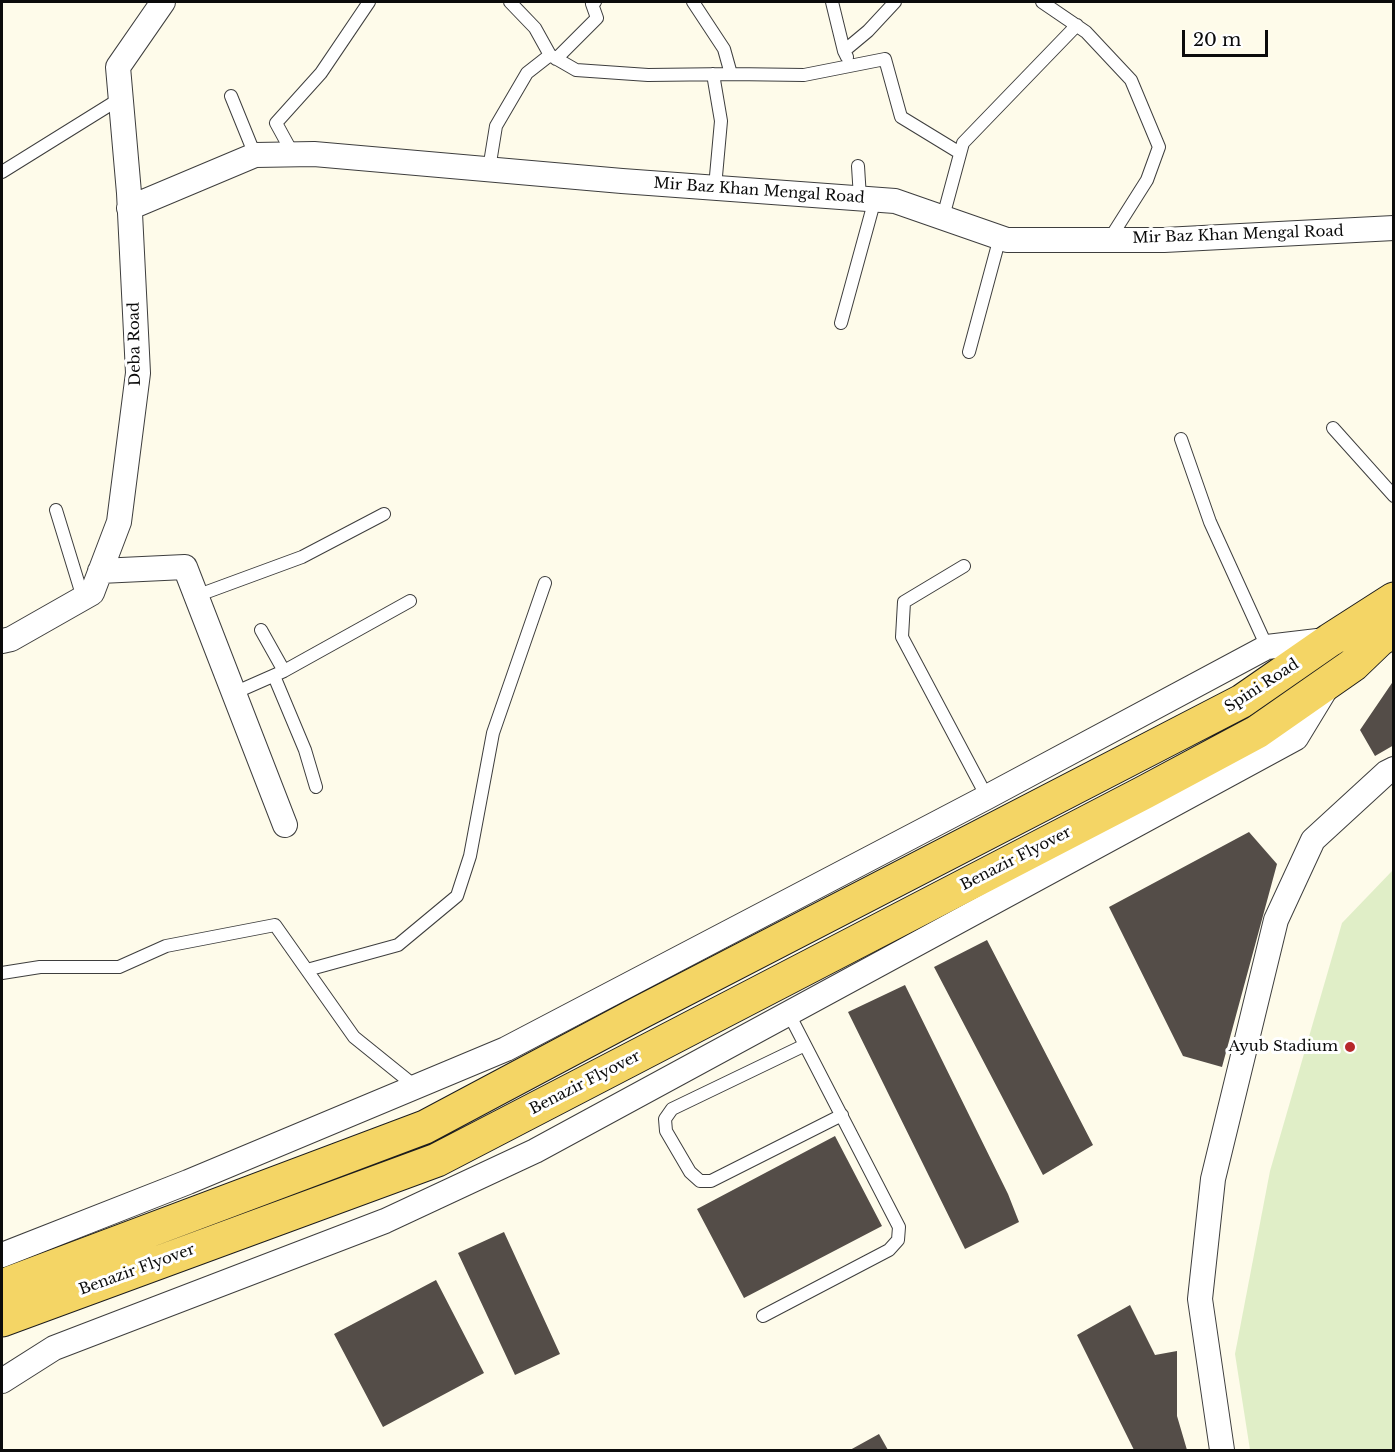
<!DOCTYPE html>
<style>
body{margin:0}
#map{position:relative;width:1395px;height:1452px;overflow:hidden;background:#fefbea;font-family:"Libre Baskerville",serif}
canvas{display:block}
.frame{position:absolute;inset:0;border:3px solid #0b0b0b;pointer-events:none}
.scale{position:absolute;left:1182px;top:30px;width:86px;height:27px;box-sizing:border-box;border:3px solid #0b0b0b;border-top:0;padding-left:8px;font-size:18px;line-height:21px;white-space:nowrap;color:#0b0b0b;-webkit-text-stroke:4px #fff;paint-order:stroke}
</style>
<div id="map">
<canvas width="1395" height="1452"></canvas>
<div class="frame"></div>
<div class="scale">20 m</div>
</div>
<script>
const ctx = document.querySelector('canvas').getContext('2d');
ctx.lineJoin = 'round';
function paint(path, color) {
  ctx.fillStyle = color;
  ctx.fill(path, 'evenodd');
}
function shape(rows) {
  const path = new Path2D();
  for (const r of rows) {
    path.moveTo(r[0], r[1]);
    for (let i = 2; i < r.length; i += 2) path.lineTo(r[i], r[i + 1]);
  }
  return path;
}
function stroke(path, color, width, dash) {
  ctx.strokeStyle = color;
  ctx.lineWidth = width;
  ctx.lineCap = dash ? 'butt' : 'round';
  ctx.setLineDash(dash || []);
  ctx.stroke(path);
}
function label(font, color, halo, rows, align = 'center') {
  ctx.font = font + ' "Libre Baskerville",serif';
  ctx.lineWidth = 6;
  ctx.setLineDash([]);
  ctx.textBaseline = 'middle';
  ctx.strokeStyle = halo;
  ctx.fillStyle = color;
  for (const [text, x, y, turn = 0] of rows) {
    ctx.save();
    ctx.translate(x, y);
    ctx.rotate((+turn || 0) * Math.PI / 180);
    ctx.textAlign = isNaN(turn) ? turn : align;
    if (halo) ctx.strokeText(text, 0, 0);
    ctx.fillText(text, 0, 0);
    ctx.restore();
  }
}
const pitch = shape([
 [1393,870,1393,1450,1250,1450,1235,1354,1270,1171,1342,923]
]);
const building = shape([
 [1394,680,1394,745,1375,756,1360,730],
 [1249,832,1277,864,1222,1067,1183,1056,1109,907],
 [987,940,1093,1145,1043,1175,934,967],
 [905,985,1008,1194,1019,1222,965,1249,848,1012],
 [835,1136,882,1226,744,1298,697,1209],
 [504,1232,560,1354,515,1375,458,1253],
 [436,1280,484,1373,383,1427,334,1334],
 [1130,1305,1155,1355,1177,1351,1177,1416,1187,1450,1134,1450,1077,1335],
 [879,1434,888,1450,850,1450]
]);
const lane = shape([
 [510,2,535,28,550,55,576,70,648,75,731,74,804,75,885,59,901,117,960,153],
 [693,2,724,49,731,74],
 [832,2,844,51,847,57],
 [1042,2,1086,32,1131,80,1159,147,1147,180,1109,240],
 [844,51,868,31,895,2],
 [556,59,597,18,592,4,595,2],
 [713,74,721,121,715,187],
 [231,96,255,155],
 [293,154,276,123,321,73,369,2],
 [858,166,860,198],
 [489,169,496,126,527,73,550,55],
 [2,172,121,98],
 [943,217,963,143,1077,25],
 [841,323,875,199],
 [969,352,1000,237],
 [1333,428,1394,496],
 [1181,439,1210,522,1267,647],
 [56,510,83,598],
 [964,566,904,602,902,637,987,797],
 [196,596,302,557,384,514],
 [261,630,284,671],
 [274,676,305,750,316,787],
 [234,693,284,671,410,601],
 [307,970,398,945,457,896,470,856,493,733,545,583],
 [2,973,40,967,119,967,166,946,275,925,354,1037,416,1087],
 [805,1045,672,1109,665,1119,666,1131,690,1172,700,1181,711,1181,842,1115],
 [763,1316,889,1250,898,1240,899,1227,789,1014]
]);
const street = shape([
 [129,208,255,155,314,154,622,181,895,201,1007,240,1164,240,1394,228],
 [100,571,185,567,285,825],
 [2,641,11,639,92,593,119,522,138,373,129,193,118,67,163,2],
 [2,1255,188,1182,506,1049,987,797,1267,647,1326,640],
 [2,1381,54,1348,385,1221,535,1151,1296,738,1327,687],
 [1222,1450,1200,1299,1213,1179,1276,920,1313,840,1386,773,1394,769]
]);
const primary = shape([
 [2,1286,425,1127,641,1012,1242,701,1330,640,1394,599],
 [2,1320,437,1160,1145,792,1257,732,1353,665,1379,640,1394,630]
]);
const markers = [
 [1350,1047,6,"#b6292b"]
];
const streetNames = [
 ["Mir Baz Khan Mengal Road",759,191,4],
 ["Mir Baz Khan Mengal Road",1238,235,-2],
 ["Deba Road",135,344,-91],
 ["Spini Road",1262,686,-33],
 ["Benazir Flyover",1016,859,-27],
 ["Benazir Flyover",585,1083,-27],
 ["Benazir Flyover",137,1270,-20]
];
const poiNames = [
 ["Ayub Stadium",1338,1047]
];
paint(pitch, '#e0eec7');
paint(building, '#544d48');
stroke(lane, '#3e3e3e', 14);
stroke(street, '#3e3e3e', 26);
stroke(primary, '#1c1c1c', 35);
stroke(lane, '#fff', 12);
stroke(street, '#fff', 24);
stroke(primary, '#f4d565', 33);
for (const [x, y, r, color] of markers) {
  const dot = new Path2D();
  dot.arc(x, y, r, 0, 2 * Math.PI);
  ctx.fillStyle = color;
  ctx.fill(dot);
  stroke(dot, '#fff', 2);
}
label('15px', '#0b0b0b', '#fff', streetNames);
label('15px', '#0b0b0b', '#fff', poiNames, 'right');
</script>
